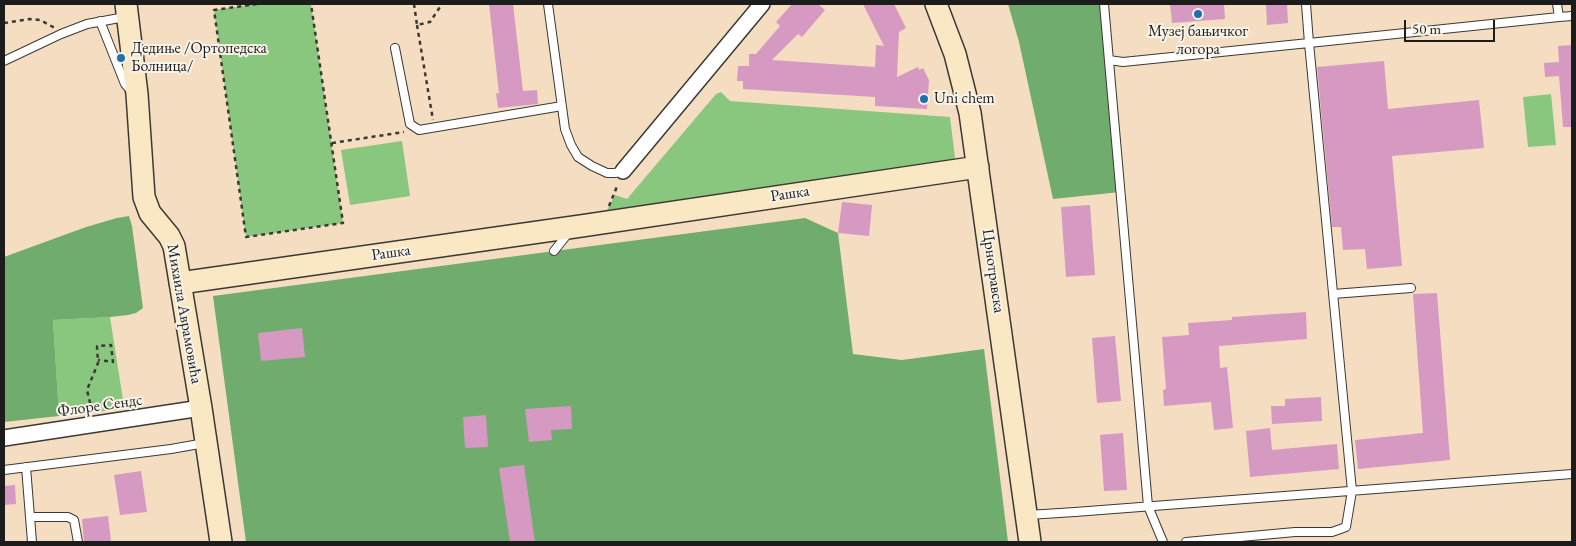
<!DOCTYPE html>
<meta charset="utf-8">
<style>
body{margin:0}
#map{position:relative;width:1576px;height:546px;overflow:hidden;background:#f4ddc1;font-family:"EB Garamond",serif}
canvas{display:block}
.frame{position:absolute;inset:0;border:5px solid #1c1c1c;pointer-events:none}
.scale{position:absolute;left:1404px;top:20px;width:91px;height:22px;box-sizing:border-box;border:2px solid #1c1c1c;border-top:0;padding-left:6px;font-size:15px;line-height:18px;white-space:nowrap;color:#1c1c1c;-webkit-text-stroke:4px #f7f3e8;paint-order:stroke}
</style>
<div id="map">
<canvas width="1576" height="546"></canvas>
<div class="frame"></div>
<div class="scale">50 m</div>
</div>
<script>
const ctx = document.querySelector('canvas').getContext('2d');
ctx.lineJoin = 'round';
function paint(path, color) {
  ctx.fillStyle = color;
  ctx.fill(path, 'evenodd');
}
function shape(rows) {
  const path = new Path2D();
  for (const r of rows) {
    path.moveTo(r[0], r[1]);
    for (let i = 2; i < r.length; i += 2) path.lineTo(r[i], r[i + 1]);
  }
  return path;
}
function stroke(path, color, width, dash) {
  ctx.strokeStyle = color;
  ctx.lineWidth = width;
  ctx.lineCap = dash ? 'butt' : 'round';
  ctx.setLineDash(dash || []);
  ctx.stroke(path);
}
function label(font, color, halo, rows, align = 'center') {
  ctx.font = font + ' "EB Garamond",serif';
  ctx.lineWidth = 4;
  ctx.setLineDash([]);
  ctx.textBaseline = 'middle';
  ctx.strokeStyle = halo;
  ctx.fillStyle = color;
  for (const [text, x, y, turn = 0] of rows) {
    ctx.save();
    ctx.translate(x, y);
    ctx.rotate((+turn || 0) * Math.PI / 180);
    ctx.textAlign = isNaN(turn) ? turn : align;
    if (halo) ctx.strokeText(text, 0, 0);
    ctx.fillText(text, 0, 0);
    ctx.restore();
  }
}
const green = shape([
 [257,4,311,4,343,223,246,237,214,10],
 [721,92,730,101,950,117,955,158,940,166,607,210,615,195,627,199,716,94],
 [1551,94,1556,145,1528,147,1523,97],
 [402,141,410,196,350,205,341,150],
 [110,317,123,400,122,409,59,416,53,320]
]);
const forest = shape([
 [1008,4,1105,4,1120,192,1053,199,1019,42],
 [129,216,132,226,143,308,136,313,128,315,110,317,53,320,59,416,4,422,4,257,86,227,117,218],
 [805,218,838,233,853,354,902,360,984,349,1008,542,246,542,213,296]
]);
const building = shape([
 [489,4,513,4,523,91,537,90,538,104,498,108,496,93,499,94],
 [792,4,818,4,825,10,802,37,798,34,772,60,875,67,876,45,884,46,863,4,894,4,906,28,899,32,897,77,918,67,919,70,923,68,929,80,927,109,875,106,875,97,743,89,743,81,737,81,738,66,749,66,749,54,756,54,780,26,776,22],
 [1170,4,1224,4,1225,19,1172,23],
 [1266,4,1287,4,1288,23,1267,25],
 [1572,45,1572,127,1563,127,1559,76,1545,77,1544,63,1559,62,1558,46],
 [1384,61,1388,109,1479,100,1484,148,1392,156,1402,266,1367,269,1365,249,1343,250,1341,227,1332,227,1317,67],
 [842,202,872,205,869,236,838,233],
 [1090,205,1095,275,1066,277,1061,207],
 [1437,293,1450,460,1358,469,1355,440,1423,433,1413,294],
 [1306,312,1307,339,1219,346,1220,368,1227,367,1233,428,1214,430,1211,402,1164,406,1163,390,1166,389,1162,337,1189,335,1188,323,1232,320,1232,317],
 [302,328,305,357,261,361,258,333],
 [1115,336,1121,401,1097,403,1092,338],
 [1321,397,1322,421,1272,424,1271,406,1285,406,1285,399],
 [571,406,572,429,551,430,552,440,529,442,525,409],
 [486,415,488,447,465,448,463,417],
 [1270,428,1272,450,1337,444,1339,469,1250,477,1246,431],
 [1123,433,1127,490,1104,491,1100,435],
 [524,465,535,542,510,542,499,468],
 [141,471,147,512,120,515,114,475],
 [15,485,16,504,4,505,4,486],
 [108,516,111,542,84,542,82,519]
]);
const path = shape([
 [257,4,214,10,246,237,343,223,311,4],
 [414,4,417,25,430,22,442,4],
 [4,23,30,19,40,20,55,28],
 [417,25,433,120],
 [332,143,404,132],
 [609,206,618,184],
 [92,411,87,390,98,363,97,346,111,345,113,362,98,360]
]);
const lane = shape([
 [548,4,565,129,571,145,578,157,592,166,607,173,615,173,623,171],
 [1104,4,1148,506,1163,542],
 [1306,4,1309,43,1559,17],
 [1557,4,1559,17,1572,16],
 [100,21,125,84,131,91],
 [395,48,410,124,419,130,562,106],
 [1109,60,1123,62,1309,43,1352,491,1346,527,1332,532,1295,532,1186,542],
 [4,61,61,34,87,24,125,17],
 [554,251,570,231],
 [1333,294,1411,288],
 [26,467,32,542],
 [4,470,171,449,205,443],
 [1028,515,1075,512,1572,474],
 [30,517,68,517,74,520,78,542]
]);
const street = shape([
 [623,171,762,4],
 [4,438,201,408]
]);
const secondary = shape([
 [126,4,137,94,144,197,150,213,169,236,174,246,201,408,221,542],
 [936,4,955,54,970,113,1030,542],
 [180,283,581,226,978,167]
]);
const markers = [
 [1198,14,5,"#1f6fb2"],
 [121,58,5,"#1f6fb2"],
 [924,99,5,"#1f6fb2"]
];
const poiNames = [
 ["Музеј бањичког",1198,32,"center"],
 ["логора",1198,50,"center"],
 ["Дедиње /Ортопедска",131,49],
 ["Болница/",131,67],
 ["Uni chem",934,99]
];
const streetNames = [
 ["Рашка",790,194,-9],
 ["Рашка",391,253,-8],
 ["Црнотравска",993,271,82],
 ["Михаила Аврамовића",184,314,80],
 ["Флоре Сендс",100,406,-8]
];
paint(green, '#8ac77e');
paint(forest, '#6fac6d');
paint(building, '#d699c1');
stroke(lane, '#3c3935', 10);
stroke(street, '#3c3935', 18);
stroke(secondary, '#3c3935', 24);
stroke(path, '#3c3935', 2.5, [4, 4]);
stroke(lane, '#fff', 8);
stroke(street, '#fff', 15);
stroke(secondary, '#fae7c3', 21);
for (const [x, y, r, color] of markers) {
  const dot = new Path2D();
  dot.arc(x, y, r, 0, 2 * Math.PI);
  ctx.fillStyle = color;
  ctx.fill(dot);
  stroke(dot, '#f7f3e8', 2);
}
label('16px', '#1c1c1c', '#f7f3e8', poiNames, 'left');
label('16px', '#1c1c1c', '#f7f3e8', streetNames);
</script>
